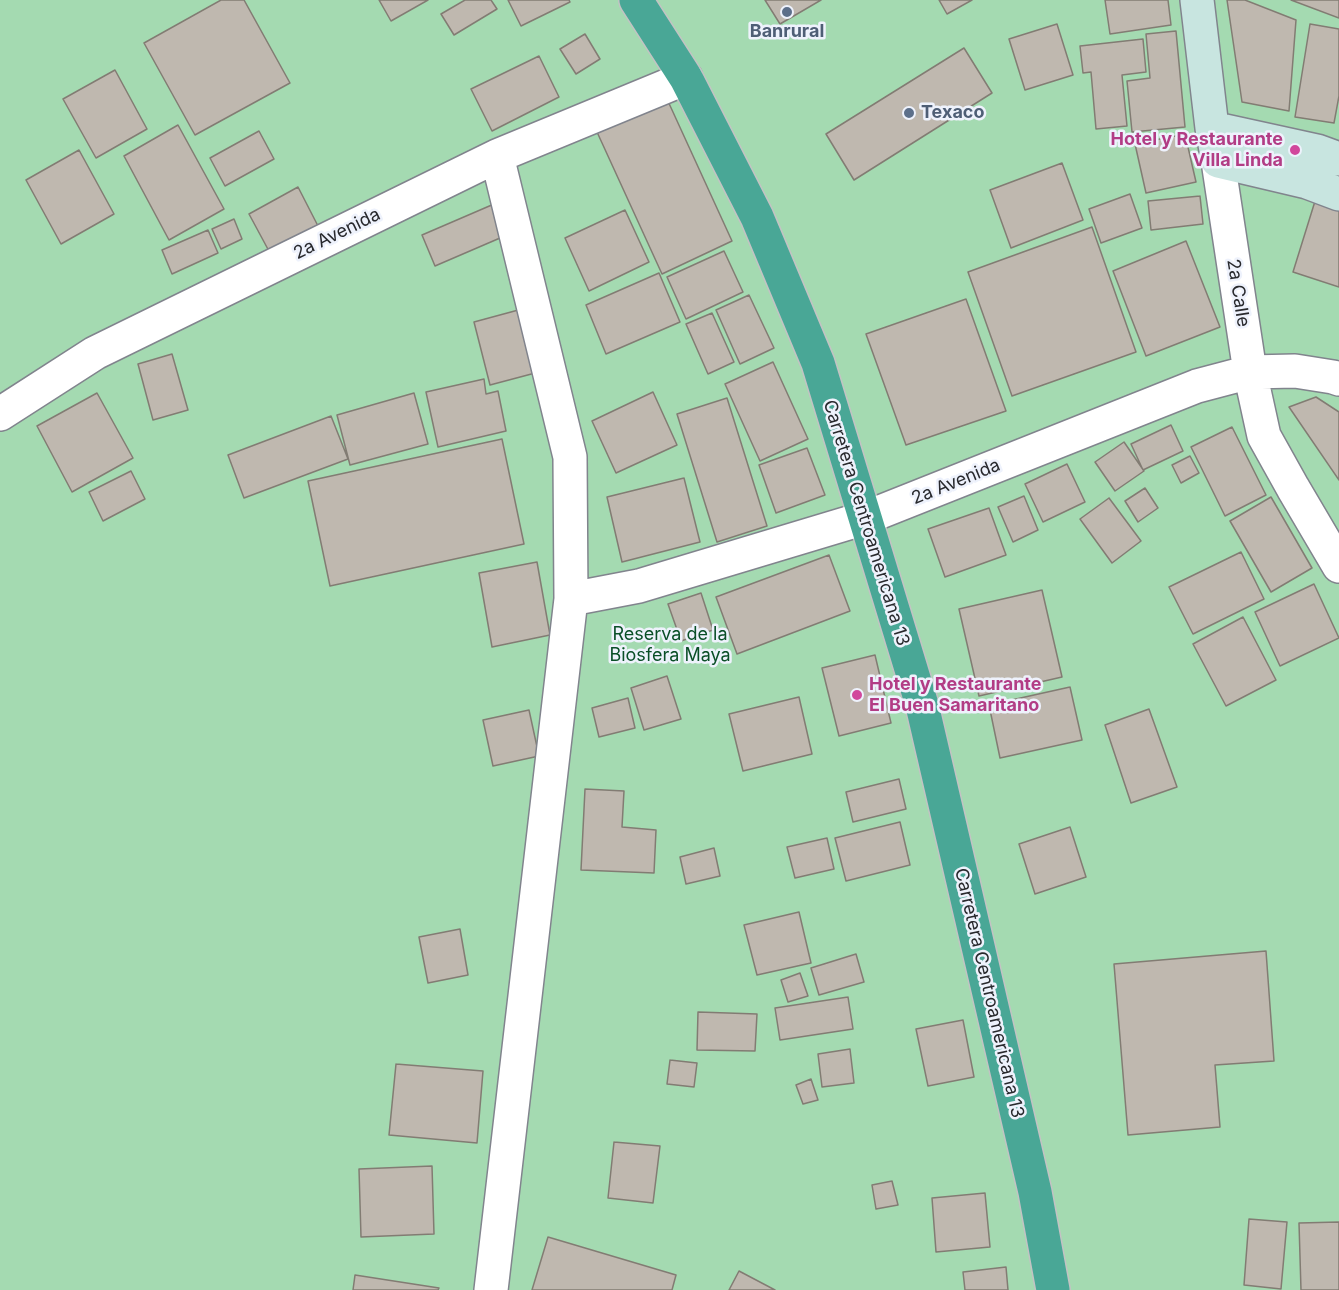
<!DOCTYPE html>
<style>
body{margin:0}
canvas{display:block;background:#e1e4ef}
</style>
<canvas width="1339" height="1290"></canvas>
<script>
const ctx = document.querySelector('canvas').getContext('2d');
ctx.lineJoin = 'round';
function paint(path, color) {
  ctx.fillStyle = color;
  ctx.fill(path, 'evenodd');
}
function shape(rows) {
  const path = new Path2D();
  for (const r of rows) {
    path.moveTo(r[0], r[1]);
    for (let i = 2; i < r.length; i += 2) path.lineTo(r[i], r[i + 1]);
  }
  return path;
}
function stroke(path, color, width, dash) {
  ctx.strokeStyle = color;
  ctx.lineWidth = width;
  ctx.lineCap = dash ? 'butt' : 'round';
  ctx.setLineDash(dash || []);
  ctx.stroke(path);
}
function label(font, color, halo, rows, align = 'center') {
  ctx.font = font + ' Inter,sans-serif';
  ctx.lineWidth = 5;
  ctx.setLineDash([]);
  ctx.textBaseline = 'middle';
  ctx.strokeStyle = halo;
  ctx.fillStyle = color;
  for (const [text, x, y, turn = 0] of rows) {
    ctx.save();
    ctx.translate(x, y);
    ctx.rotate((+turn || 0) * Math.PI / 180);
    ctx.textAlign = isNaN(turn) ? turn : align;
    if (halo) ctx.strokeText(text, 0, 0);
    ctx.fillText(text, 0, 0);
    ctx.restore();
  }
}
const green = shape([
 [0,0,1339,0,1339,1290,0,1290]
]);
const building = shape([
 [221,0,244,0,290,83,195,135,144,43,221,0],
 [379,0,428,0,391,21,379,0],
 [465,0,491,0,497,9,454,35,441,14,465,0],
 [508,0,569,0,570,2,521,26,508,0],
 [765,0,821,0,780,24,765,0],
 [939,0,972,0,947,14,939,0],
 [1105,0,1168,0,1171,25,1110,34,1105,0],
 [1227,0,1245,0,1296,20,1289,111,1242,102,1227,0],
 [1291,0,1339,0,1339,18,1291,0],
 [1057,24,1073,75,1025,90,1009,39,1057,24],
 [1310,24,1339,29,1339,96,1334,123,1295,117,1310,24],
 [1176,31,1185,127,1132,132,1127,81,1150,78,1146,34,1176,31],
 [585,34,600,59,576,74,560,49,585,34],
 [1143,39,1146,72,1122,75,1127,126,1096,129,1091,72,1083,73,1080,46,1143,39],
 [964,48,992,93,854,180,826,134,964,48],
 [539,56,559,97,492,131,471,89,539,56],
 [115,70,147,129,96,158,63,99,115,70],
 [667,99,732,241,662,274,597,132,667,99],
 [178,125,224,209,169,240,124,156,178,125],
 [259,131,274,159,225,186,210,158,259,131],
 [1185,134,1196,182,1146,193,1135,144,1185,134],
 [79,150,114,214,61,244,26,180,79,150],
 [1062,163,1083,220,1011,248,990,190,1062,163],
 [298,187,318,226,270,253,249,214,298,187],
 [1130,194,1142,228,1101,243,1089,209,1130,194],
 [1200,196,1203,224,1151,230,1148,201,1200,196],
 [1316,198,1339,208,1339,287,1293,272,1316,198],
 [494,204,507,235,435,266,422,235,494,204],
 [625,210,649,262,589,291,565,238,625,210],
 [234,219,242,239,221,249,212,229,234,219],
 [1092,227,1136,352,1012,396,968,272,1092,227],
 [208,230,218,253,172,274,162,250,208,230],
 [1186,241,1220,327,1146,356,1113,271,1186,241],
 [724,251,743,292,686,319,667,277,724,251],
 [659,273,680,322,606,354,586,305,659,273],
 [749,295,774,348,740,364,716,310,749,295],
 [966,299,1006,411,906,445,866,334,966,299],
 [522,309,539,372,490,385,474,322,522,309],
 [712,313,734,362,708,374,686,324,712,313],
 [172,354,188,410,153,420,138,364,172,354],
 [773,362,808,439,760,461,725,384,773,362],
 [484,379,486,394,498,391,506,431,438,447,426,392,484,379],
 [653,392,677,445,616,473,592,421,653,392],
 [97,393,133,458,72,492,37,426,97,393],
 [414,393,428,444,350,465,337,415,414,393],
 [1316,397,1339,412,1339,480,1289,407,1316,397],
 [727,398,767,526,717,542,677,414,727,398],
 [331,416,348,459,244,498,228,455,331,416],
 [1171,425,1183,451,1143,470,1131,444,1171,425],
 [1232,427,1266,495,1225,516,1191,447,1232,427],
 [502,439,524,544,330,586,308,481,502,439],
 [1124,442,1144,471,1115,491,1095,462,1124,442],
 [807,448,825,495,776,513,759,465,807,448],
 [1190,456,1199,473,1181,483,1172,465,1190,456],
 [1067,464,1085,502,1043,522,1025,484,1067,464],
 [131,471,145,499,103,521,89,492,131,471],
 [684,478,700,542,622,562,607,497,684,478],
 [1145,488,1158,508,1138,522,1125,501,1145,488],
 [1024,496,1038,530,1013,542,998,507,1024,496],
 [1271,497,1312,568,1271,592,1230,521,1271,497],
 [1109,498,1141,541,1112,563,1080,519,1109,498],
 [989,508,1006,555,945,577,928,529,989,508],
 [1241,552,1264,599,1193,634,1169,587,1241,552],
 [829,555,850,611,737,654,716,597,829,555],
 [537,562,550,635,492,647,479,573,537,562],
 [1314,584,1339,638,1280,666,1255,612,1314,584],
 [1042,590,1062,677,979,696,959,609,1042,590],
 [701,593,713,630,681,641,668,604,701,593],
 [1243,617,1276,680,1226,706,1193,644,1243,617],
 [875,655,891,723,839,736,822,668,875,655],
 [667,676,681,719,644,730,631,688,667,676],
 [1070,687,1082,740,1000,758,989,705,1070,687],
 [799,697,812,754,743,771,729,714,799,697],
 [628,698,635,728,599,737,592,708,628,698],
 [1149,709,1177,787,1131,803,1105,725,1149,709],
 [529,710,539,756,493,766,483,720,529,710],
 [899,779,906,809,853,822,846,792,899,779],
 [585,789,624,791,622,827,656,830,654,873,581,870,585,789],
 [900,822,910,865,846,881,835,838,900,822],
 [1070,827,1086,877,1035,894,1019,844,1070,827],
 [827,838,834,869,795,878,787,847,827,838],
 [714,848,720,876,686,884,680,857,714,848],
 [799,912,811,963,757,975,744,925,799,912],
 [460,929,468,975,428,983,419,937,460,929],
 [1266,951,1274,1061,1215,1065,1220,1127,1128,1135,1114,964,1266,951],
 [856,954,864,982,819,995,811,968,856,954],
 [800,973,808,996,788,1002,781,980,800,973],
 [848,997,853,1029,780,1040,775,1008,848,997],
 [698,1012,757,1014,755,1051,697,1050,698,1012],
 [963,1020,974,1077,928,1086,916,1029,963,1020],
 [850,1049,854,1083,822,1087,818,1054,850,1049],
 [670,1060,697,1063,694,1087,667,1084,670,1060],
 [396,1064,483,1071,477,1143,389,1135,396,1064],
 [811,1079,818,1100,803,1104,796,1085,811,1079],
 [614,1142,660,1146,653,1203,608,1198,614,1142],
 [432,1166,434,1234,361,1237,359,1169,432,1166],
 [892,1181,898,1205,876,1209,872,1185,892,1181],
 [985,1193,990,1247,936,1252,932,1198,985,1193],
 [1249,1219,1287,1222,1281,1289,1244,1285,1249,1219],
 [1339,1222,1339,1290,1301,1290,1299,1223,1339,1222],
 [548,1237,676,1275,672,1290,532,1290,548,1237],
 [1006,1267,1008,1290,965,1290,963,1272,1006,1267],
 [739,1271,775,1290,729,1290,739,1271],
 [355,1275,439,1288,438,1290,353,1290,355,1275]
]);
const street = shape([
 [1218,161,1250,372,1264,436,1293,488,1339,566],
 [0,414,95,353,497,156,686,78],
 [571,599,639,586,865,518,1197,386,1250,372,1295,371,1333,377,1339,379],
 [491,1290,571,599,570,457,497,156]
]);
const secondary = shape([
 [1197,0,1212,128,1218,161,1307,182,1339,194],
 [1212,128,1317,151,1339,159]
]);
const highway = shape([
 [636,0,686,78,757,217,818,363,922,705,1035,1192,1053,1290]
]);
const markers = [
 [787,12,6,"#5c6f8a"],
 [909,113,6,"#5c6f8a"],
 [1295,150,6,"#d1479c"],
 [857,695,6,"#d1479c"]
];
const serviceNames = [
 ["Banrural",787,32],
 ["Texaco",921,113,"left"]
];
const hotelNames = [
 ["Hotel y Restaurante",1283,140],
 ["Villa Linda",1283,161],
 ["Hotel y Restaurante",869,685,"left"],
 ["El Buen Samaritano",869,706,"left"]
];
const streetNames = [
 ["2a Avenida",337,234,-26],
 ["2a Calle",1238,293,81],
 ["2a Avenida",956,482,-22],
 ["Carretera Centroamericana 13",866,523,73],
 ["Carretera Centroamericana 13",989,993,77]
];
const parkNames = [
 ["Reserva de la",670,635],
 ["Biosfera Maya",670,656]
];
paint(green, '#a4dab1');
paint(building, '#bfb8af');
stroke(building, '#827c73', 1.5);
stroke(street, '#81848d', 36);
stroke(secondary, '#81848d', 36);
stroke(highway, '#c3c3c4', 36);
stroke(street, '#fff', 33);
stroke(secondary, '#c8e5e0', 33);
stroke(highway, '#49a796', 33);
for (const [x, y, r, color] of markers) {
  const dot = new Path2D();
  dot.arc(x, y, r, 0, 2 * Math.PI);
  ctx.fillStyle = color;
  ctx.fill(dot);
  stroke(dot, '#eef2fc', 2);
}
label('bold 18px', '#4e5e75', '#eef2fc', serviceNames);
label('bold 18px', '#b23c85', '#eef2fc', hotelNames, 'right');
label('18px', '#28292d', '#eef2fc', streetNames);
label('18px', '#0a4f27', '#eef2fc', parkNames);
</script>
